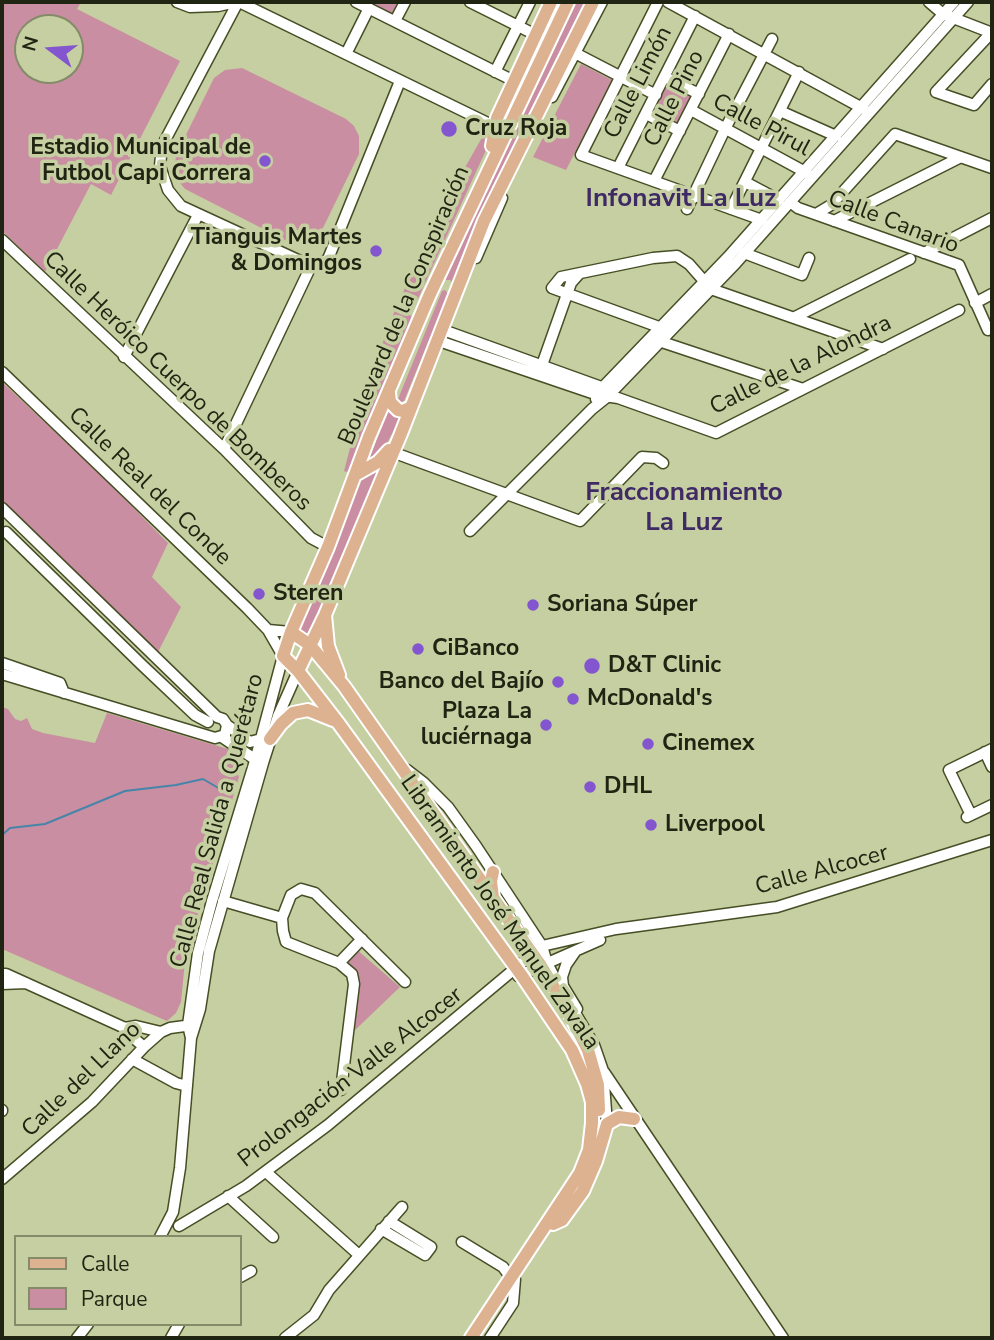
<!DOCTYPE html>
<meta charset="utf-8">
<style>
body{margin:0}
#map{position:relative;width:994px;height:1340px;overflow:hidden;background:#c5cfa1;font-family:"Nunito Sans",sans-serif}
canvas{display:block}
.frame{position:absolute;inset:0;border:4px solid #202412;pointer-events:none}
.legend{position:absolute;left:14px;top:1235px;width:228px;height:91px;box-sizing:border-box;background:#c5cfa1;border:2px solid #838b68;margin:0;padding:9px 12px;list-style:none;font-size:21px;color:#202412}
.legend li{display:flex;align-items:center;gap:14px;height:35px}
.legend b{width:35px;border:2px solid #838b68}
.north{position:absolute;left:14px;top:14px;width:70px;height:70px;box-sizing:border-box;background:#c5cfa1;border:2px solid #838b68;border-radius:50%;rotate:286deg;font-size:19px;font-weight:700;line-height:28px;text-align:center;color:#202412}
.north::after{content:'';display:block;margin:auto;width:24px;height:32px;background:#8355ce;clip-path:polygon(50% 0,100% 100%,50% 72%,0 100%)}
</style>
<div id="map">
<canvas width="994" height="1340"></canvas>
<div class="frame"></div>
<ul class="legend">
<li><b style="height:9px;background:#ddb290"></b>Calle</li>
<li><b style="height:19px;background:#c98ea1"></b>Parque</li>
</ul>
<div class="north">N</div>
</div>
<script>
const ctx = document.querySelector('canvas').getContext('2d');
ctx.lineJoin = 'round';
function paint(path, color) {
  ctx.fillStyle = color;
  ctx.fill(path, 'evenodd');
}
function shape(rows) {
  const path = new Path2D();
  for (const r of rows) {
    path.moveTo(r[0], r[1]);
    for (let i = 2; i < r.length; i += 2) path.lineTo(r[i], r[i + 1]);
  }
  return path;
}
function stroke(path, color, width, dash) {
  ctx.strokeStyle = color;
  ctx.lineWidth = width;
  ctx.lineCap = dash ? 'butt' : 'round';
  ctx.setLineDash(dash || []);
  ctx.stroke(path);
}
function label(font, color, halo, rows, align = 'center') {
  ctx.font = font + ' "Nunito Sans",sans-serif';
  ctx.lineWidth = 7;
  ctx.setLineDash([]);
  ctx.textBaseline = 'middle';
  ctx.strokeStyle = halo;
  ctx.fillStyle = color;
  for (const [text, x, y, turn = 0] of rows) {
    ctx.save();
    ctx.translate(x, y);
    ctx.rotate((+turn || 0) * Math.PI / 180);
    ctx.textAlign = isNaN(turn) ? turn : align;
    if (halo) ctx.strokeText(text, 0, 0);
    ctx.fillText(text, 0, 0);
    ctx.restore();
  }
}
const green = shape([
 [2,2,81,2,77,9,180,61,111,195,91,184,45,272,2,231],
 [28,28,70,28,70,70,28,70],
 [364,2,400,2,393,16],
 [574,2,587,2,456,286,450,280,440,280],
 [581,64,612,80,566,170,533,157],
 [242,68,346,119,354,126,359,136,359,154,321,232,307,241,295,243,285,240,185,189,174,176,176,155,214,78,225,70],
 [667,84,692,97,678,123,654,111],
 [484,134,492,137,415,305,400,299,442,208],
 [445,290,448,294,404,401,401,402,398,399,442,291],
 [395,310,412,316,352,467,347,472,344,471,350,448,351,427],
 [2,382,102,476,168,543,152,577,181,607,154,660,2,514],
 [390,405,404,412,382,452,366,467],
 [385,463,310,637,300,629,362,475,374,472],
 [2,707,8,709,15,719,21,721,27,718,32,729,43,733,95,743,107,713,228,749,239,777,196,920,185,961,181,1002,176,1013,167,1021,2,949],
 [356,949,400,987,352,1033,356,990,347,958]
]);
const stream = shape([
 [2,835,10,828,45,824,125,791,176,785,203,779,227,793]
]);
const minor = shape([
 [177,2,190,7,218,6,236,2],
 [238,2,162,146,160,166,168,190,181,206,311,266],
 [239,2,496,127],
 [356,2,514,81],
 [470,2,536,35],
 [658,2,581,155,762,220],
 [668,2,864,109],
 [929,2,943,14,992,33],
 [395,21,405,2],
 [992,32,936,92,974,105,992,84],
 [575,53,656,95],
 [346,54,369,8],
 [495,72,530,2],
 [665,77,699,94],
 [552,97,602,2],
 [691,110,807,173],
 [780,111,836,136],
 [646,114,680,131],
 [618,168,695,16],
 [654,181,729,34],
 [745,182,779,200],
 [790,202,798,208,959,265,988,330],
 [687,209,725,129,772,39],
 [731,209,799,72],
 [816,214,831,205,895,134,992,168],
 [834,221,961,157],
 [2,240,224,449,311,538,328,547],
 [744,253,802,275,809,258],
 [924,253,992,218],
 [476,258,502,198],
 [975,303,992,294],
 [795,317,910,259],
 [659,327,552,288,561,277,653,258,677,256,689,264,711,289,883,349],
 [446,331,607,389],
 [659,341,803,389],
 [442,342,598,395,618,398,716,433,959,310],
 [124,357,198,215],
 [542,365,571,283,579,274],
 [2,372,247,608,268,630,283,656,255,761,212,901,198,953,188,1025,191,1038,180,1168,173,1212,160,1237],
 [596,399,603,387,728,257,954,2],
 [224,449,311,266,319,265,328,259,400,81],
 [392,452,580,521,642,457,656,458,663,463],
 [2,508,217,717,223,719,227,725,250,742,261,739],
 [470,531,592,409,607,397,736,263,968,2],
 [6,532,142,665,195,715,208,722],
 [268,630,291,632],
 [2,663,60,683,64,693],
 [2,674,215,738,225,735,227,725],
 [222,737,259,762],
 [985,752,992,767],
 [407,770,424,783,448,807,476,846,542,946,547,963,558,984],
 [971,815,949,770,992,749],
 [967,817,992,805],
 [223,901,282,918],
 [575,952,566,965,562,977,563,986,577,1009],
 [339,963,362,939],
 [2,974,6,974,125,1028,129,1034,144,1047],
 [518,976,600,940],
 [2,984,26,983],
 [571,1006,594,1045,603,1071,607,1124],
 [125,1028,136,1026,161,1032],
 [191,1038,200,1009,209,951,263,763,278,716,298,671],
 [132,1059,176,1083,187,1086],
 [604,1072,783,1338],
 [341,1090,354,984,352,974,339,963,286,942,283,931,282,918,291,895,301,889,315,893,405,982],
 [2,1110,2,1111],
 [266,1172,359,1255],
 [2,1179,92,1102,144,1047,161,1032,170,1028,192,1025],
 [228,1196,273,1237],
 [179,1226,246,1186,328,1125,542,946,616,929,777,907,992,840],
 [381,1229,425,1255,431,1247,389,1221],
 [462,1242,503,1267,511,1278],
 [240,1277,251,1271],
 [77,1338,88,1324],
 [171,1338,179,1324],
 [285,1338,314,1315,329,1290,402,1207],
 [490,1338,513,1303,515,1279]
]);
const major = shape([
 [492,146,497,118,551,2],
 [389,393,390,402,398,410,403,411,411,407],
 [355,475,378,462,389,450],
 [325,615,328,646,339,675],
 [291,632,310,645,344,686,541,966,566,1007,588,1050,598,1085,599,1110],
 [298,671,325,615,400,436,484,221,593,2],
 [270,739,281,724,293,713,308,710,333,720],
 [493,898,491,881,493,872],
 [553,1224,562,1220,583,1191,596,1161,607,1124,619,1117,634,1119],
 [471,1338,580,1173,589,1150,592,1123,592,1102,587,1084,572,1050,522,976,339,724,298,671,283,656,291,632,328,547,369,437,430,294,568,2]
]);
const markers = [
 [449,129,9,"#8355ce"],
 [265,161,7,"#8355ce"],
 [376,251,7,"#8355ce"],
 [259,594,7,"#8355ce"],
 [533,605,7,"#8355ce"],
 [418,649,7,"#8355ce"],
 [592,666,9,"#8355ce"],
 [558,682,7,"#8355ce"],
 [573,699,7,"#8355ce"],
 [546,725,7,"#8355ce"],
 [648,744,7,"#8355ce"],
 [590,787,7,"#8355ce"],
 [651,825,7,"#8355ce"]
];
const streetNames = [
 ["Calle Limón",639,83,-63],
 ["Calle Pino",675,99,-63],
 ["Calle Pirul",761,126,28],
 ["Calle Canario",893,223,21],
 ["Boulevard de la Conspiración",405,306,-67],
 ["Calle de la Alondra",801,366,-26],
 ["Calle Heróico Cuerpo de Bomberos",177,382,44],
 ["Calle Real del Conde",149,487,44],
 ["Calle Real Salida a Querétaro",218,821,-75],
 ["Calle Alcocer",822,871,-15],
 ["Libramiento José Manuel Zavala",499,913,55],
 ["Prolongación Valle Alcocer",351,1078,-38],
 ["Calle del Llano",82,1080,-44]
];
const poiNames = [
 ["Cruz Roja",465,129],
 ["Estadio Municipal de",251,148,"right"],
 ["Futbol Capi Correra",251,174,"right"],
 ["Tianguis Martes",362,238,"right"],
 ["& Domingos",362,264,"right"],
 ["Steren",273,594],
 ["Soriana Súper",547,605],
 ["CiBanco",432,649],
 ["D&T Clinic",608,666],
 ["Banco del Bajío",544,682,"right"],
 ["McDonald's",587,699],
 ["Plaza La",532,712,"right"],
 ["luciérnaga",532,738,"right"],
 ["Cinemex",662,744],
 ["DHL",604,787],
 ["Liverpool",665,825]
];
const quarterNames = [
 ["Infonavit La Luz",681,200],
 ["Fraccionamiento",684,494],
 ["La Luz",684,524]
];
paint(green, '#c98ea1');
stroke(stream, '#4784aa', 2);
stroke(minor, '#464e25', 13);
stroke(major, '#fff', 16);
stroke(minor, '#fff', 10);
stroke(major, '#ddb290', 12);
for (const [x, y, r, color] of markers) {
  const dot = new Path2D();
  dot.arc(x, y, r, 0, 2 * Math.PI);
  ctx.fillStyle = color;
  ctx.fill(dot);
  stroke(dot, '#c5cfa1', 2.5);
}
label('23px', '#202412', '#c5cfa1', streetNames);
label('bold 23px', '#202412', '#c5cfa1', poiNames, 'left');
label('bold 26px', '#402a65', '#c5cfa1', quarterNames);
</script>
